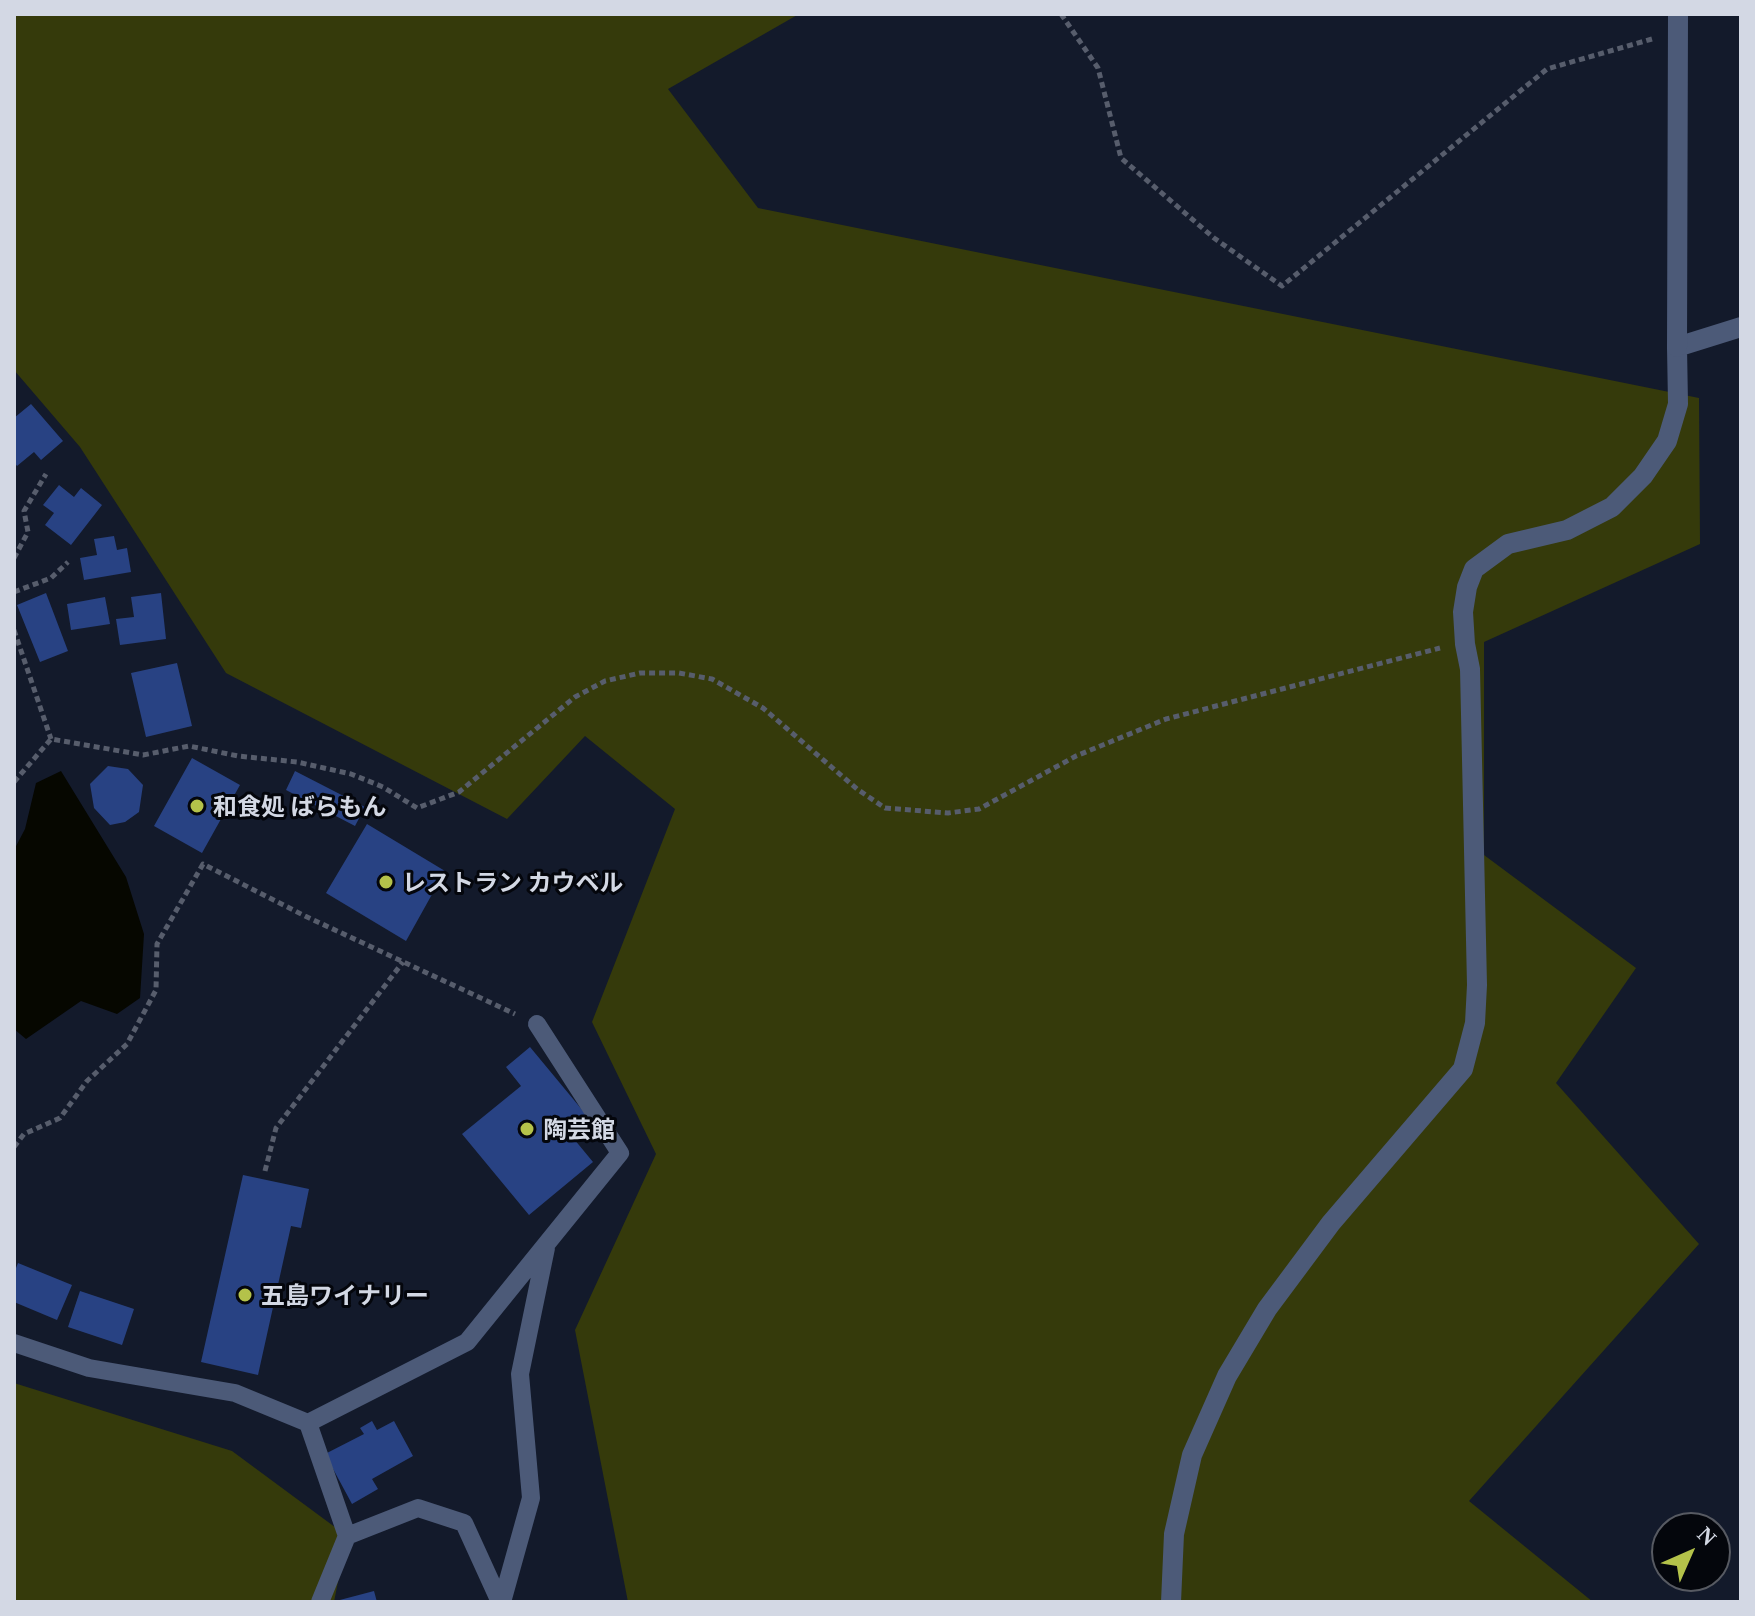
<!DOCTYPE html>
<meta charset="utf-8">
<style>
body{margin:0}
#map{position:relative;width:1755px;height:1616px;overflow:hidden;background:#131a2b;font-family:Georgia,serif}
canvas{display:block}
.frame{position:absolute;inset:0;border:16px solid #d3d8e4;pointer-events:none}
.north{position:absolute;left:1651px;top:1512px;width:80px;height:80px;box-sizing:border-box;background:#04060c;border:2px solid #575a62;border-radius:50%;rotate:45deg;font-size:22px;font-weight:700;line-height:32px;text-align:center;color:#d3d8e4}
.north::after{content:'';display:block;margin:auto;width:28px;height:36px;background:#b4c24a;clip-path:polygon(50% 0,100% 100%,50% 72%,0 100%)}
</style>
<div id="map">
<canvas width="1755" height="1616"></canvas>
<div class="frame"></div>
<div class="north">N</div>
</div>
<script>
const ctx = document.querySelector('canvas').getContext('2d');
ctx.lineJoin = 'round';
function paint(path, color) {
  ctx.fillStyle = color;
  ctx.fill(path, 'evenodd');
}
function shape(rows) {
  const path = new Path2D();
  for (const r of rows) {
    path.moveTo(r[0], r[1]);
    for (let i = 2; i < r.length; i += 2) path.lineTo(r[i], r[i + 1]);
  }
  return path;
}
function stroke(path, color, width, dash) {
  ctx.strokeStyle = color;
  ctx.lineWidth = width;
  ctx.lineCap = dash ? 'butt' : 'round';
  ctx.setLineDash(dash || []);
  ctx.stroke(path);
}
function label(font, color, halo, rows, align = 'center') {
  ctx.font = font + ' Georgia,"Noto Sans JP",serif';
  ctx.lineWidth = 6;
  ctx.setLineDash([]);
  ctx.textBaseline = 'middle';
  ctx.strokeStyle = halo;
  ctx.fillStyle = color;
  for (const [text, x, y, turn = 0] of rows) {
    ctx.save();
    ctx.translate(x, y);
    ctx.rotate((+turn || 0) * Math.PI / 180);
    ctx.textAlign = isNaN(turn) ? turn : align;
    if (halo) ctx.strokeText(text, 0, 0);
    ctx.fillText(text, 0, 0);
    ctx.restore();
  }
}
const green = shape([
 [14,14,799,14,668,89,758,208,1699,398,1700,544,1484,642,1484,855,1636,968,1556,1083,1699,1244,1469,1501,1593,1602,628,1602,575,1330,656,1154,592,1022,675,809,585,736,507,819,226,673,80,447,14,370],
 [14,1383,232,1451,347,1536,334,1602,14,1602]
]);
const water = shape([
 [61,771,126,877,144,934,140,998,117,1014,81,1001,26,1039,14,1029,14,850,25,829,36,783]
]);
const building = shape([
 [31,404,63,441,41,460,34,452,17,466,14,462,14,418],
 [59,485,74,497,81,488,102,505,71,545,45,525,54,513,43,505],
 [114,536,117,550,127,548,131,572,84,580,80,558,97,555,94,539],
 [46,593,68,651,40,662,17,605],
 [161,593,166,639,120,645,116,619,134,617,131,597],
 [105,597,110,624,71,630,67,604],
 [177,663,192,726,146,737,131,673],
 [192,758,240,785,202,853,154,826],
 [108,766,128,769,143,785,139,812,125,822,110,825,94,808,90,784],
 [295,771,365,807,355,826,286,790],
 [367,824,445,871,406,941,326,893],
 [530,1047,593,1123,574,1139,593,1162,529,1215,462,1134,521,1086,506,1067],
 [243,1175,309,1189,301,1228,291,1226,258,1375,201,1362],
 [18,1263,72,1285,57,1320,14,1302,14,1273],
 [80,1291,134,1309,122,1345,68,1327],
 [372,1421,377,1430,394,1421,413,1456,372,1479,378,1489,352,1504,325,1454,364,1434,360,1428],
 [374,1591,377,1602,337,1602,336,1601]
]);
const path = shape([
 [1061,14,1098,68,1121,158,1214,238,1282,286,1547,69,1652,39],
 [14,558,28,532,24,511,46,474],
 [14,592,51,578,68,562],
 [14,630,51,739],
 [14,782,51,739,143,755,189,746,238,756,297,762,351,774,383,787,417,808,459,792,575,697,605,681,640,673,679,673,712,679,763,708,857,789,885,808,948,813,979,809,1076,756,1166,719,1440,648],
 [14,1147,24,1134,60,1118,87,1081,127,1044,156,990,157,944,203,864,305,916,515,1014],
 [265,1171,276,1128,403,962]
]);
const service = shape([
 [14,1343,89,1368,235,1393,308,1423,347,1536,320,1602],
 [308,1423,467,1342,620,1153,537,1024],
 [347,1536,418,1508,464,1523,500,1602],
 [502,1602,531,1498,520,1374,546,1248]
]);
const minor = shape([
 [1171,1602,1174,1534,1192,1455,1227,1376,1267,1309,1331,1223,1463,1069,1475,1023,1477,985,1470,669,1465,644,1463,612,1467,587,1474,569,1508,544,1567,530,1612,507,1643,476,1667,441,1678,404,1677,347,1741,327]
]);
const tertiary = shape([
 [1677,347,1678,14]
]);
const markers = [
 [197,806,8,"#b4c24a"],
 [386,882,8,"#b4c24a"],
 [527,1129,8,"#b4c24a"],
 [245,1295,8,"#b4c24a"]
];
const poiNames = [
 ["和食処 ばらもん",213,806],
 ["レストラン カウベル",402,882],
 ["陶芸館",543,1129],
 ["五島ワイナリー",261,1295]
];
paint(green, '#353a0b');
paint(water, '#060700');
paint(building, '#284283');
stroke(path, '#575d6c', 5, [6, 4]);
stroke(service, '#4c5a78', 18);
stroke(minor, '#4c5a78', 20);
stroke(tertiary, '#4c5a78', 20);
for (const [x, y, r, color] of markers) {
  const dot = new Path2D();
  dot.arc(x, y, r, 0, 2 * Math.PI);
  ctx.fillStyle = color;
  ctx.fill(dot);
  stroke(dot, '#04060c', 3);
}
label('bold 24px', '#d3d8e4', '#04060c', poiNames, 'left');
</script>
